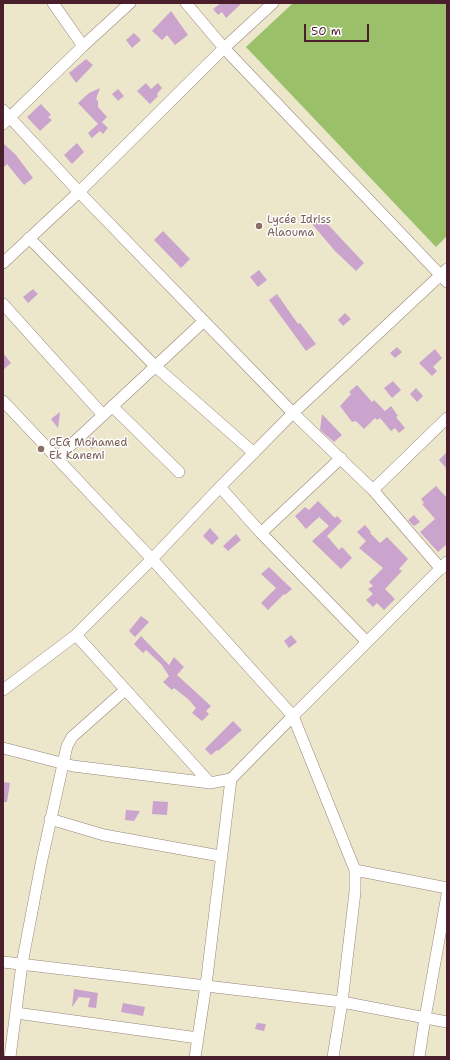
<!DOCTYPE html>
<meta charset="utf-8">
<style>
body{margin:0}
#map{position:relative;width:450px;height:1060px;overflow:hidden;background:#ece7ca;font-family:"Shantell Sans",sans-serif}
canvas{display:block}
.frame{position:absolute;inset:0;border:4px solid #4a1f2b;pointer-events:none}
.scale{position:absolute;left:304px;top:24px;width:65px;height:18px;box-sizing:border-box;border:2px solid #4a1f2b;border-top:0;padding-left:5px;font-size:12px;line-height:14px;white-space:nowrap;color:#4a1f2b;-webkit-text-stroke:3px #fff;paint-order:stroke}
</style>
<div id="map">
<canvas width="450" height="1060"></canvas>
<div class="frame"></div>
<div class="scale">50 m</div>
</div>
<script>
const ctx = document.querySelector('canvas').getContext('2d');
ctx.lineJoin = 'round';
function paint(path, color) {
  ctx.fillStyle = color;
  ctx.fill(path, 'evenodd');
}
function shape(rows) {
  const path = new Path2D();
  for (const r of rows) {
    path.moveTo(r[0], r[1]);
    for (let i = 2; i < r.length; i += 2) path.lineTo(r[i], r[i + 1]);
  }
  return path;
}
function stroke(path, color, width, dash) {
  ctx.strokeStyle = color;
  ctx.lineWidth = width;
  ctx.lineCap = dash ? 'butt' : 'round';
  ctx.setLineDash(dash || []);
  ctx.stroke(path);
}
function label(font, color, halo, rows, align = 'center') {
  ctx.font = font + ' "Shantell Sans",sans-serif';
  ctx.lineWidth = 3;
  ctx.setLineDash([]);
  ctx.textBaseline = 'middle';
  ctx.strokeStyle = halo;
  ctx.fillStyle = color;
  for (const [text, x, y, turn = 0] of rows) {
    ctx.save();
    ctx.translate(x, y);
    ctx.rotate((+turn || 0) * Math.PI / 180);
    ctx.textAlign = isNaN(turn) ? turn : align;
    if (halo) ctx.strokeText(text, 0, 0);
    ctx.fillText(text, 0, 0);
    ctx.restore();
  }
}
const green = shape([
 [293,3,447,3,447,236,436,247,246,47]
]);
const building = shape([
 [221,3,242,3,226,18,222,12,218,15,213,9],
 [171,11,188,35,175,45,167,35,162,40,152,31],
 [134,33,141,40,132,48,126,40],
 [86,59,93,65,76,83,69,73],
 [146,83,151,89,158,83,162,88,157,94,158,96,150,104,137,91],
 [100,88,96,99,98,101,98,107,107,117,102,122,108,128,103,134,100,131,92,138,88,133,98,124,78,103,89,93],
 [118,89,124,96,118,101,112,94],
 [41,104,51,115,48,117,52,120,40,131,27,117],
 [3,143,16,155,33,178,24,185,7,164,3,168],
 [77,143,84,152,72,164,64,155],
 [320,216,364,263,356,271,335,251,312,224],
 [163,231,190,259,181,268,154,240],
 [259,270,267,280,258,287,250,277],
 [33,289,38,294,28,303,23,297],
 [277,294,298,324,300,323,316,344,306,351,269,300],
 [345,313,351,319,343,326,338,320],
 [397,347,402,352,395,358,390,353],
 [435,349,442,358,433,367,437,371,432,376,419,363],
 [3,353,11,363,3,370],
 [393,381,401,390,392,398,384,388],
 [357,385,372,402,374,400,385,411,391,406,398,416,396,417,405,428,399,433,395,428,391,431,380,418,377,420,375,418,364,429,356,421,352,422,340,406,351,394,349,392],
 [416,388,423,396,417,402,410,394],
 [60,412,58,428,51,419],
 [322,414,342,435,334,442,320,430],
 [91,437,97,444,92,449,86,442],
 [447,452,447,469,439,460],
 [436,486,447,498,447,544,438,552,420,532,435,519,422,504,424,503,421,499],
 [318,501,335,518,337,516,342,521,327,536,339,550,342,547,352,558,341,569,312,541,329,526,319,517,306,529,295,516,305,507,309,510],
 [414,515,420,522,414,526,408,520],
 [365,525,371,532,370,533,380,543,387,537,408,559,399,569,402,571,385,589,395,599,384,610,377,603,373,607,366,600,373,594,368,589,373,586,369,582,383,568,359,548,366,541,357,532],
 [210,528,219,538,212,545,203,536],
 [236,534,241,540,228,551,223,546],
 [269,567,292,589,285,595,284,594,268,610,261,603,276,588,261,574],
 [141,616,149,622,135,637,129,631],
 [291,635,297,642,289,648,284,641],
 [141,636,169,665,174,657,184,667,177,675,211,706,206,711,209,714,202,721,192,713,196,708,188,699,174,688,172,690,163,682,169,676,161,664,146,650,143,653,134,644],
 [233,721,242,730,218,751,217,750,211,755,205,749],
 [3,782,10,783,7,802,3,802],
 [153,801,168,802,167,815,152,814],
 [126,810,140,811,134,821,125,820],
 [74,989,98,993,96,1008,88,1007,90,998,79,997,72,1007],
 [123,1003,145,1007,143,1016,121,1012],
 [257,1023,266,1024,264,1031,255,1029]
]);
const minor = shape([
 [53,3,83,46],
 [186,3,224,48,447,282],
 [3,110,79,192,293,413,373,490,441,569],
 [3,124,83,46,130,3],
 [29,238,155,366,254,453],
 [3,263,79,192,224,48,273,3],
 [3,304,103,415],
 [3,401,152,559,293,716,231,779,210,783,73,766,3,748],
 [112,406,179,472],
 [57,458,204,321],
 [220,487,261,533,367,642,447,562],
 [373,490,447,418],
 [261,533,341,458],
 [76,635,210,783],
 [3,690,76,635,152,559,220,487,293,413,447,269],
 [50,819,104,835,220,856],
 [355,870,447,888],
 [3,962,342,1002,447,1022],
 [16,1013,198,1038],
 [10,1057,22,964,41,864,67,746,72,737,125,690],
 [195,1057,206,985,231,779],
 [333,1057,342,1002,355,892,355,870,293,716,367,642],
 [419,1057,425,1018,447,895]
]);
const markers = [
 [259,226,4,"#8d6e63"],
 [41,449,4,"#8d6e63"]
];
const educationNames = [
 ["Lycée Idriss",267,220],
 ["Alaouma",267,233],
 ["CEG Mohamed",49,443],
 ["Ek Kanemi",49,456]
];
paint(green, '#9bc06a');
paint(building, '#caa4cc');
stroke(minor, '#9b837a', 12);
stroke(minor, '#fff', 11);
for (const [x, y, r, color] of markers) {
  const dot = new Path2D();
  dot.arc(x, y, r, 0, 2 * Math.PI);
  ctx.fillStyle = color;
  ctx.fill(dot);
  stroke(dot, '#fff', 1.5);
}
label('11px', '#785e54', '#fff', educationNames, 'left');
</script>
